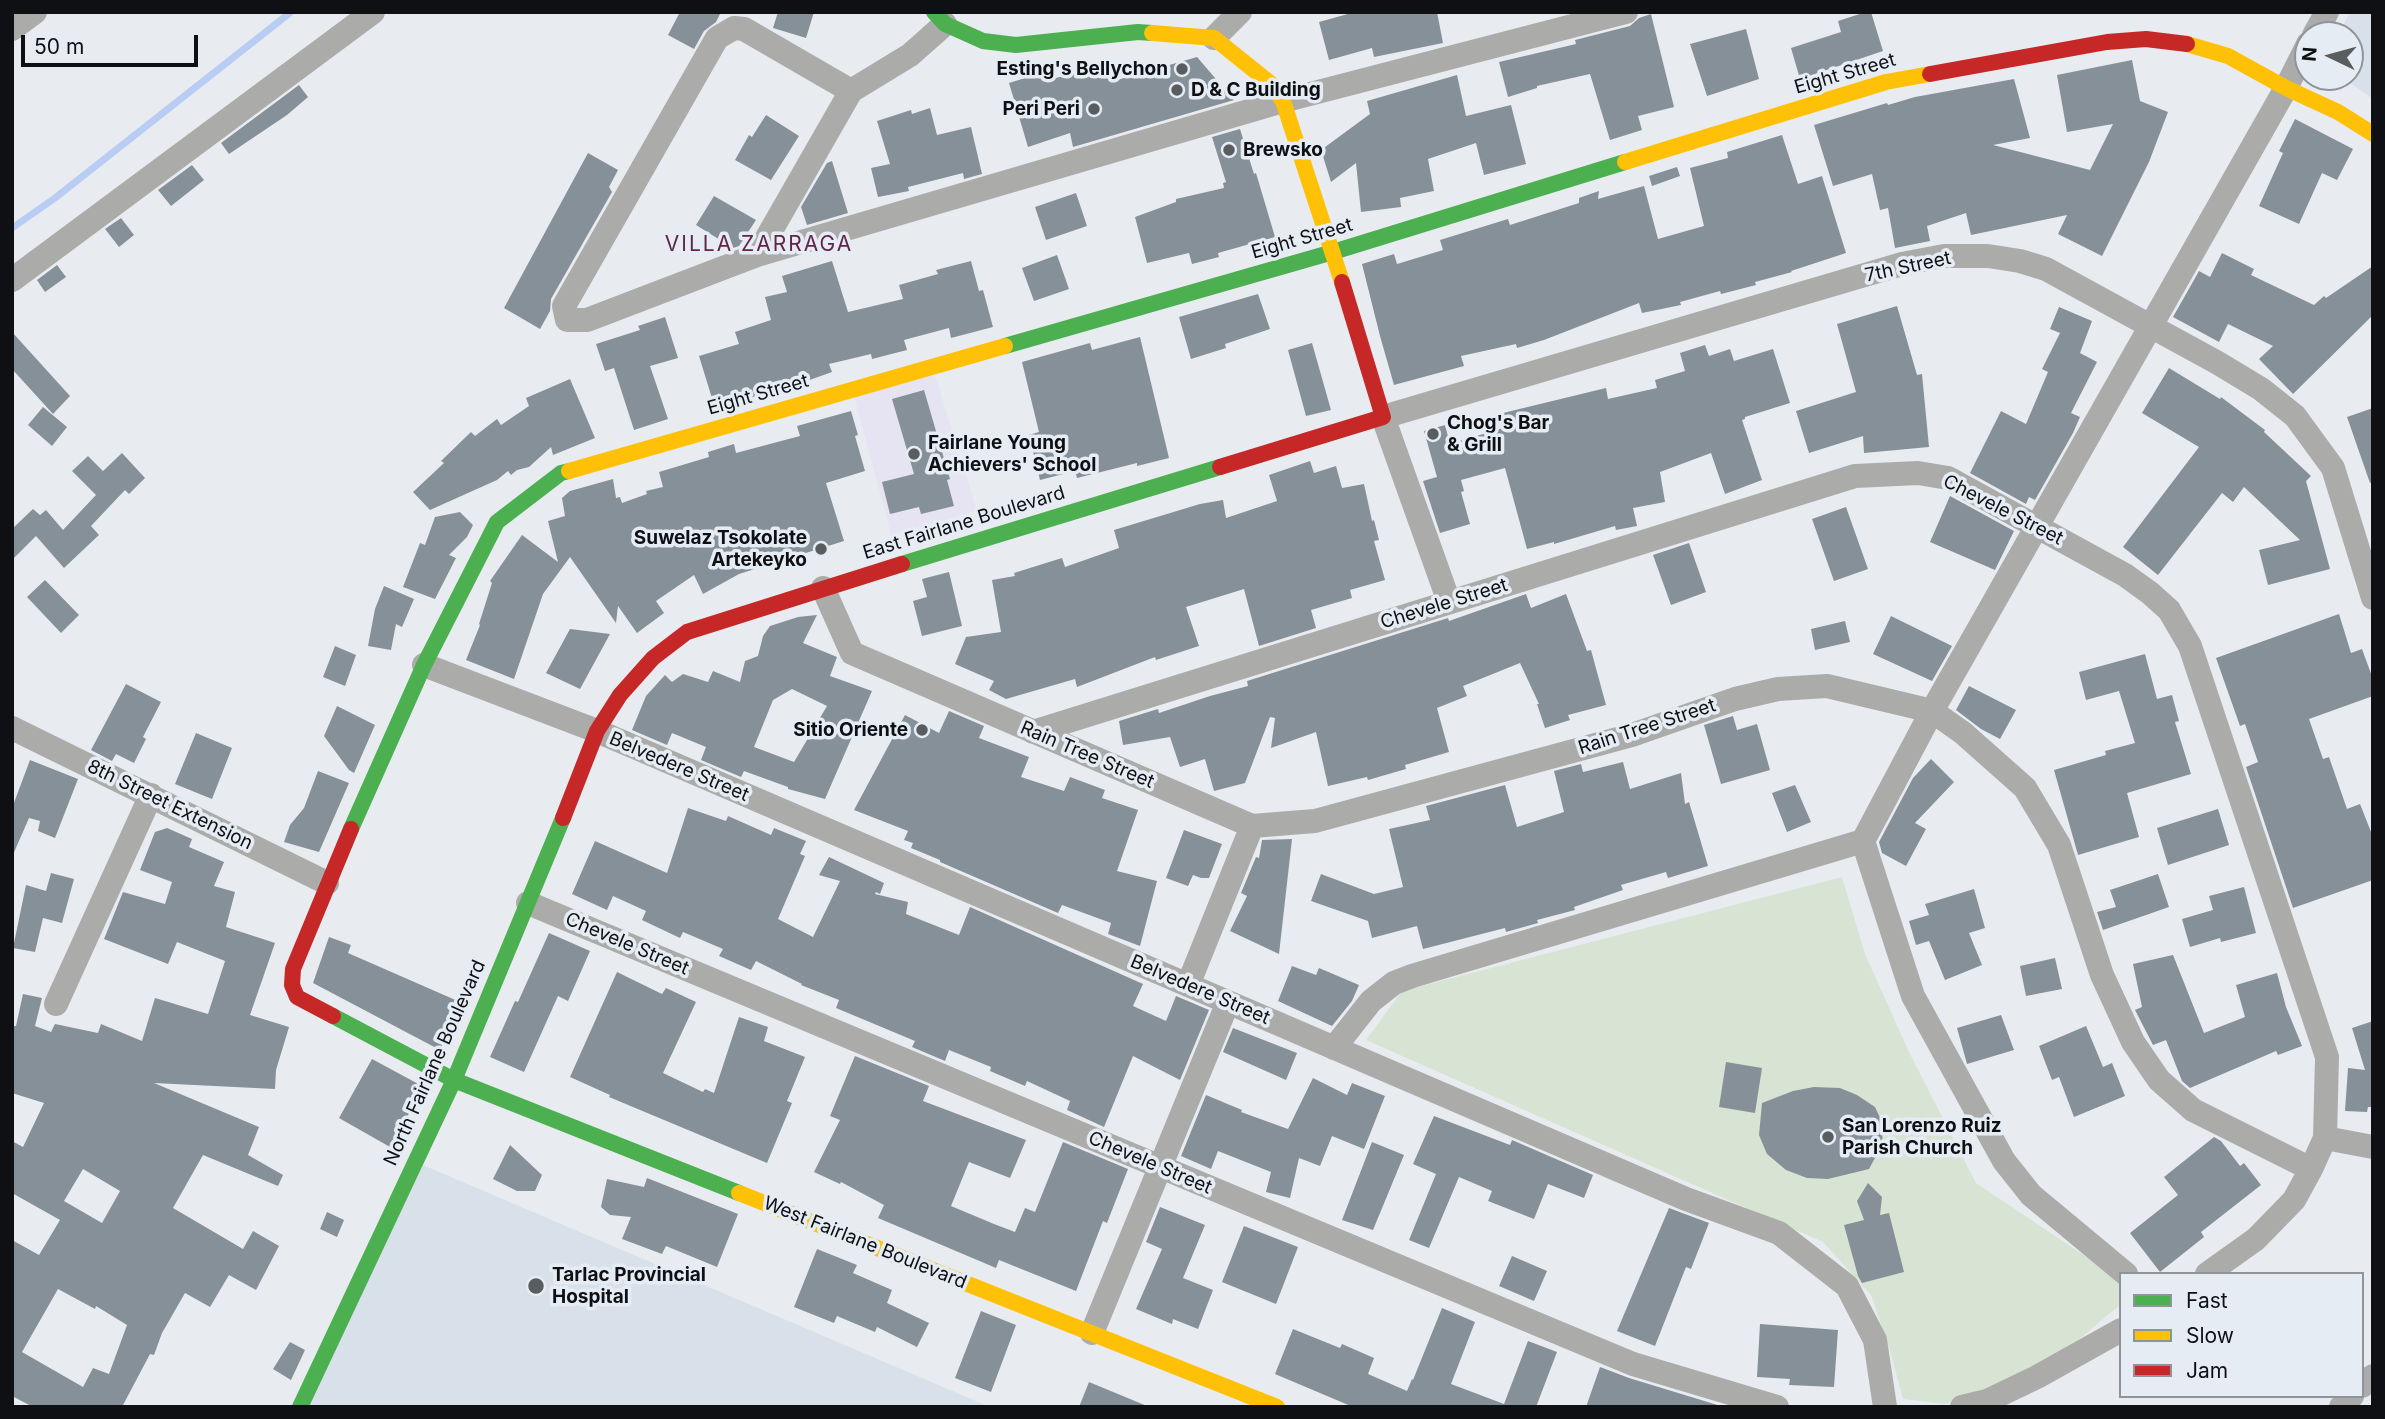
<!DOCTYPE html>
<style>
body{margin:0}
#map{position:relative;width:2385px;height:1419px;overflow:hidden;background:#e8ecf0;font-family:Inter,sans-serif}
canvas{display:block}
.frame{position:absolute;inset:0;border:14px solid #0e1013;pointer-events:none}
.legend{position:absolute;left:2119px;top:1272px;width:245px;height:126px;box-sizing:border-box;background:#e5ecf4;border:2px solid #8f949a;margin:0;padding:9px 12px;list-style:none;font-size:21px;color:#0e1013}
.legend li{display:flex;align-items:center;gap:14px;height:35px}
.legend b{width:35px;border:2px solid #8f949a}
.north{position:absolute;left:2294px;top:21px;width:70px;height:70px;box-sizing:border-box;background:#e5ecf4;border:2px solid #8f949a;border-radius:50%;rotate:275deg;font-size:19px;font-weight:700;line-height:28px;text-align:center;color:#0e1013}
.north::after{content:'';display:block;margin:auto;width:24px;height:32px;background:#5a5d60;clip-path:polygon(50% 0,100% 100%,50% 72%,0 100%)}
.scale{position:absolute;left:21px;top:35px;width:177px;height:32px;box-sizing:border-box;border:4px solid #0e1013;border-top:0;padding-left:9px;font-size:21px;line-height:24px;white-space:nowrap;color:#0e1013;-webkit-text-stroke:5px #e5ecf4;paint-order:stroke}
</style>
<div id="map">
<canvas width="2385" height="1419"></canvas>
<div class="frame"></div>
<ul class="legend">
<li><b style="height:9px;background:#4caf50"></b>Fast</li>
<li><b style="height:9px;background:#ffc107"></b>Slow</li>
<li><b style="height:9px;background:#c62828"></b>Jam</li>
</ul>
<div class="north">N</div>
<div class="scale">50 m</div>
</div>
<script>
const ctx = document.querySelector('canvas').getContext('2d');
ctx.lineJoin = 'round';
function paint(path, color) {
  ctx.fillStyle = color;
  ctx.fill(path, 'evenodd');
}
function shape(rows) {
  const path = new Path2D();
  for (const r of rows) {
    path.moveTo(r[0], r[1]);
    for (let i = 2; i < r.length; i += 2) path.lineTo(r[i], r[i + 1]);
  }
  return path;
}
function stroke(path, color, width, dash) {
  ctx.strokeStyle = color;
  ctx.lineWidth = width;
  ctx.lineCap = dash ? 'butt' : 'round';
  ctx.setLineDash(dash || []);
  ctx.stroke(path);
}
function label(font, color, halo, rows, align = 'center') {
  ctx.font = font + ' Inter,sans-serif';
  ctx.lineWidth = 7;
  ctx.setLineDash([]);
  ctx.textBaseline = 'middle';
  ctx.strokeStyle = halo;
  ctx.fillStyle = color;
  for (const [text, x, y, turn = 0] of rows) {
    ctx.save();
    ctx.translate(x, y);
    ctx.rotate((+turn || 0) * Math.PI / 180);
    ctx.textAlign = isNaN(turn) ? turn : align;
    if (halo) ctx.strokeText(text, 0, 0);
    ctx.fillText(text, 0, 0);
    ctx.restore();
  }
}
const built = shape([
 [2350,12,2373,12,2373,99,2342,77,2350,77,2350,35,2338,35],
 [423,1165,990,1407,308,1407]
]);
const education = shape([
 [935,375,977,511,891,535,854,396]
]);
const green = shape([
 [1842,877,1865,954,1909,1052,1976,1183,2121,1280,2121,1304,2031,1380,1945,1404,1903,1399,1890,1351,1871,1295,1823,1242,1366,1040,1402,991]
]);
const stream = shape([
 [12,228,55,198,291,12]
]);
const building = shape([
 [680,12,721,12,716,22,704,31,694,49,668,35],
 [778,12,814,12,806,38,773,28],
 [1355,12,1437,12,1443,43,1374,57,1372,48,1329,60,1319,22],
 [1866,12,1871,12,1883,51,1800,79,1791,48,1841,32,1838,21],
 [1651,14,1674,107,1638,116,1642,130,1610,140,1590,74,1537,86,1537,88,1508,97,1499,62,1576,44,1575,40,1630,26,1639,18],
 [1746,29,1759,79,1707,96,1690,44],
 [1197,57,1234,100,1073,147,1070,133,1028,147,1009,83,1044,72,1047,80,1114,64,1117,80],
 [2132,60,2140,101,2168,112,2149,162,2102,256,2058,234,2067,215,1971,235,1966,213,1927,226,1930,241,1895,248,1888,208,1880,210,1872,174,1833,186,1814,125,1887,103,1888,105,1915,97,2014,79,2030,138,1993,145,2090,170,2113,124,2067,132,2057,75],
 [1457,75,1466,116,1511,105,1526,164,1484,175,1476,143,1428,159,1434,191,1400,198,1401,207,1361,212,1356,163,1331,182,1321,150,1370,114,1367,101],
 [299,85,308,97,287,115,229,154,221,143],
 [930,108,937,135,971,127,982,174,964,179,963,173,908,187,909,191,878,197,871,168,890,164,877,121,911,110,912,114],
 [766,115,799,136,771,180,735,160,749,135,752,137],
 [2295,119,2353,149,2337,180,2322,173,2299,224,2259,206,2283,153,2279,151],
 [1240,129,1254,174,1256,173,1275,237,1218,253,1219,257,1192,264,1189,253,1147,263,1135,217,1176,202,1176,199,1224,188,1223,183,1226,182,1212,137],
 [1782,135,1798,184,1822,176,1846,253,1791,271,1792,272,1755,282,1756,285,1721,294,1720,291,1680,302,1681,305,1642,313,1639,303,1544,340,1517,348,1516,344,1461,356,1464,366,1394,385,1380,336,1362,264,1394,254,1397,264,1443,250,1440,240,1508,219,1510,225,1579,203,1579,198,1599,191,1598,199,1644,186,1658,239,1704,226,1690,168,1728,158,1727,152],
 [588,153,618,170,609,187,612,192,551,299,550,311,540,329,504,308],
 [832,161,848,213,807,225,801,207,827,163],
 [192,165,204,180,171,206,158,190],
 [1677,167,1680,176,1652,186,1649,176],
 [1076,193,1087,226,1046,240,1035,207],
 [714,196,756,220,739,246,733,248,696,225],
 [121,218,134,235,119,247,105,229],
 [2222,253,2254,269,2251,275,2314,305,2324,296,2326,298,2373,266,2373,315,2293,394,2259,359,2273,346,2228,324,2219,342,2173,317,2199,271,2210,277],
 [1057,255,1069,289,1034,301,1022,268],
 [832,261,848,312,903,299,899,285,938,274,936,270,971,261,979,291,983,290,993,327,951,338,949,328,904,340,907,350,872,359,871,354,829,364,832,372,804,382,715,408,699,356,739,344,735,332,771,320,765,297,787,292,782,276],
 [57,265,66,277,45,292,37,280],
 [1258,294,1270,329,1225,344,1226,348,1191,359,1179,317],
 [1897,306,1917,375,1922,374,1929,447,1864,453,1863,436,1809,453,1796,411,1856,392,1837,324],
 [2059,307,2092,321,2080,353,2097,362,2071,413,2080,417,2073,433,2035,500,2029,497,2026,504,1970,473,2001,411,2026,424,2048,372,2042,369,2060,333,2050,329],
 [665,317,678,358,650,366,668,419,634,430,614,368,605,371,596,344,640,330,638,326],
 [12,332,70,396,53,414,12,369],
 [1140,337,1169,458,1137,466,1137,463,1077,478,1075,471,1040,480,1029,435,1039,432,1022,362,1090,343,1092,350],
 [1312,343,1331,410,1306,416,1288,350],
 [1705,345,1709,356,1730,349,1734,361,1773,349,1790,403,1745,417,1745,419,1742,420,1762,480,1725,494,1711,453,1660,472,1665,502,1633,508,1637,526,1616,530,1615,526,1554,544,1554,542,1527,549,1505,468,1461,480,1464,491,1461,492,1470,524,1440,533,1423,481,1437,477,1424,431,1445,425,1450,444,1506,427,1503,413,1606,388,1608,399,1657,388,1655,380,1685,371,1680,353],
 [2169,368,2220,399,2221,397,2265,430,2264,432,2311,476,2306,481,2330,569,2268,585,2259,550,2300,540,2244,487,2233,502,2222,493,2158,575,2123,547,2199,447,2142,413],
 [570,379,595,438,553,455,551,447,529,467,517,470,511,475,508,471,497,480,430,510,413,492,444,463,441,461,471,432,475,436,497,419,501,425,529,406,526,398],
 [924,390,950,479,947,480,954,506,921,514,919,507,890,514,882,482,914,474,892,399],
 [43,407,67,427,52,446,28,425],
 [2373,408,2373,482,2370,483,2347,417],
 [851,411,858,435,855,436,865,471,826,483,844,541,739,574,703,594,694,575,656,601,664,613,637,633,618,606,616,623,570,557,543,594,514,679,466,660,480,625,479,624,492,583,490,581,522,535,558,562,548,521,565,516,562,498,570,491,613,479,616,498,620,497,622,503,647,494,646,491,663,487,659,472,709,457,708,452,734,444,736,453,800,436,797,426],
 [122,453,145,478,129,494,125,490,91,526,99,535,83,550,64,568,36,536,12,560,12,529,33,509,40,515,46,510,63,530,96,495,72,471,88,456,103,471],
 [1310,461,1314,473,1336,466,1342,488,1364,484,1372,521,1374,520,1379,540,1374,541,1385,580,1350,590,1352,598,1311,610,1316,628,1259,646,1244,589,1186,607,1199,646,1156,660,1155,657,1077,687,1075,679,1006,699,989,690,994,681,955,664,966,637,1001,632,992,580,1015,576,1014,573,1062,558,1065,567,1119,548,1114,530,1200,504,1223,500,1226,518,1277,501,1269,475],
 [1950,496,2014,531,1995,570,1930,542],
 [1846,507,1868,569,1834,581,1812,519],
 [460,512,473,525,467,537,449,555,456,558,435,599,403,587,420,543,425,545,435,517],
 [1689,543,1706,592,1671,605,1653,555],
 [949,572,962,626,922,636,913,601,927,597,922,579],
 [45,580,79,615,61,633,27,597],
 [384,586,414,599,402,627,396,624,391,650,368,646,375,609],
 [1526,594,1531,608,1566,594,1587,651,1591,650,1606,705,1568,715,1570,720,1545,728,1537,704,1539,704,1520,663,1463,686,1467,696,1437,708,1449,752,1405,765,1406,769,1368,780,1367,777,1328,786,1316,732,1271,748,1275,718,1270,717,1245,783,1214,791,1205,759,1180,767,1170,737,1123,745,1119,721,1158,709,1159,713,1210,696,1248,686,1247,681,1448,618,1449,621],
 [2339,614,2351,653,2362,649,2373,679,2373,696,2309,719,2323,759,2329,757,2347,809,2360,804,2373,837,2373,880,2293,908,2246,767,2258,762,2245,724,2240,726,2216,658],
 [817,615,803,643,837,657,830,676,872,691,825,799,788,789,788,787,744,771,741,777,701,760,706,747,672,733,667,745,632,730,646,696,665,675,672,682,683,674,708,682,713,671,740,682,745,661,758,656,763,636,770,626,798,617],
 [792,689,827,706,794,762,754,747,773,700],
 [1891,616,1952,646,1932,681,1873,654],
 [1845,621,1850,642,1815,650,1811,629],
 [570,629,610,634,580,689,546,673],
 [335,646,356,655,345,686,323,677],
 [2145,654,2157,699,2172,695,2179,721,2175,722,2191,774,2127,793,2139,837,2078,855,2054,770,2106,755,2105,751,2135,743,2119,691,2086,700,2079,672],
 [126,684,161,702,143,737,146,739,134,763,116,754,112,761,91,750],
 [1969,686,2016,710,2000,739,1981,729,1956,710],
 [337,706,375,725,354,773,349,770,324,736],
 [949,711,984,726,979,738,1029,757,1021,777,1064,791,1070,777,1105,790,1102,798,1138,810,1117,871,1157,881,1140,946,1108,934,1111,923,1062,905,1058,913,940,862,940,860,911,848,913,843,904,840,908,831,854,810,905,715,939,733],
 [1733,716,1737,730,1757,724,1770,770,1721,784,1704,725],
 [196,733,232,748,212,799,175,784],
 [1931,759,1954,782,1915,823,1926,829,1906,866,1882,853,1879,842,1913,778],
 [30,760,78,779,55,838,38,831,40,821,29,818,12,857,12,808],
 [1623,762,1630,789,1681,773,1685,804,1689,802,1708,866,1668,878,1666,872,1621,885,1623,890,1574,907,1575,910,1537,920,1538,923,1506,932,1505,928,1423,949,1417,926,1372,938,1368,921,1311,901,1321,874,1374,894,1403,887,1389,829,1430,820,1426,806,1505,785,1517,827,1564,812,1554,771,1581,764,1583,772],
 [318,771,349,783,319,852,284,842,290,825,304,808],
 [1795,785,1811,822,1787,832,1772,793],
 [688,808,726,821,728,816,771,835,774,828,806,841,800,854,805,856,778,919,813,937,840,881,819,875,829,857,884,883,880,894,876,892,875,894,908,902,906,914,959,935,970,907,1143,984,1133,1006,1166,1021,1176,996,1209,1010,1180,1080,1133,1056,1104,1127,1067,1110,1070,1101,1027,1081,1025,1086,990,1071,991,1067,949,1050,945,1061,912,1047,915,1041,836,1008,839,1000,801,985,802,984,756,961,751,970,719,956,723,949,683,932,680,938,642,920,646,911,613,896,607,910,572,894,595,841,667,873],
 [2218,809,2229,845,2168,865,2157,828],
 [167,828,192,839,189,847,224,862,214,886,235,892,226,927,275,943,250,1015,289,1027,276,1070,275,1089,154,1083,259,1127,248,1155,283,1175,278,1186,203,1155,173,1208,243,1249,253,1231,279,1246,256,1290,229,1275,210,1307,185,1293,162,1333,154,1355,150,1354,122,1407,33,1407,12,1396,12,1240,39,1255,60,1220,12,1193,12,1141,23,1147,44,1103,12,1093,12,1026,16,1026,23,994,42,998,35,1026,51,1032,55,1024,98,1033,101,1024,142,1041,155,998,208,1014,225,961,177,942,168,964,104,939,123,892,165,904,172,882,140,870,155,832],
 [83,1169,120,1191,102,1223,64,1201],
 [58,1289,95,1309,96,1306,127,1325,109,1374,93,1368,83,1387,22,1352],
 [1184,830,1222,844,1209,878,1201,878,1193,875,1188,886,1166,878],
 [1292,839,1279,954,1230,931,1247,896,1241,893,1256,857,1259,858,1262,840],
 [51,873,74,879,62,923,43,918,35,952,13,948,26,885,46,891],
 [2158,874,2169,907,2103,930,2097,912,2116,907,2110,890],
 [2244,887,2256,933,2221,942,2220,938,2190,947,2182,919,2213,910,2209,896],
 [1974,889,1985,928,1969,933,1982,965,1945,980,1929,941,1916,945,1909,921,1929,915,1925,904],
 [549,933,590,951,568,1001,558,996,524,1072,490,1057,515,1001,518,1002],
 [329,937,351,945,348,953,460,1002,440,1050,313,983],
 [2173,955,2204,1033,2245,1017,2236,985,2277,973,2286,1007,2302,1046,2278,1055,2276,1051,2190,1088,2182,1081,2166,1040,2153,1045,2135,1010,2142,1007,2133,964],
 [2055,958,2062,989,2026,996,2020,966],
 [1292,966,1316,975,1319,968,1359,985,1352,1001,1332,1026,1278,1001],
 [617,972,662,994,666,988,696,1002,663,1073,703,1092,705,1089,714,1093,739,1017,768,1027,764,1041,805,1057,787,1101,792,1103,767,1163,609,1097,610,1095,570,1077],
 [2001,1015,2014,1050,1967,1064,1957,1028],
 [2373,1021,2373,1107,2368,1107,2367,1112,2345,1111,2348,1068,2365,1070,2352,1028],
 [2086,1026,2103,1067,2112,1063,2125,1096,2074,1117,2059,1077,2052,1080,2039,1046],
 [1233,1028,1297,1053,1286,1080,1223,1052],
 [855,1056,929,1086,923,1101,1026,1140,1010,1178,969,1162,951,1206,994,1224,1015,1232,1025,1208,1035,1212,1063,1142,1128,1169,1107,1223,1103,1221,1076,1291,999,1260,996,1268,878,1218,884,1205,841,1182,840,1184,814,1172,840,1120,830,1116],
 [372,1059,424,1087,390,1147,339,1118],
 [1726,1062,1762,1068,1755,1113,1719,1107],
 [1313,1078,1347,1095,1352,1083,1385,1096,1364,1149,1332,1136,1320,1166,1299,1158,1290,1198,1266,1192,1271,1172,1218,1151,1211,1169,1181,1156,1206,1095,1242,1110,1241,1112,1288,1129],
 [1814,1087,1840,1088,1857,1095,1875,1107,1883,1124,1882,1145,1869,1169,1828,1179,1807,1178,1786,1170,1767,1154,1759,1135,1762,1103,1793,1091],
 [1434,1116,1510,1145,1512,1140,1593,1175,1584,1198,1548,1184,1534,1219,1488,1201,1492,1191,1459,1177,1429,1248,1409,1240,1436,1174,1413,1164],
 [2214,1137,2221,1141,2240,1166,2244,1163,2261,1185,2201,1232,2204,1237,2160,1272,2130,1233,2178,1195,2164,1177],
 [1372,1142,1404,1155,1373,1230,1342,1220],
 [510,1145,542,1175,535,1191,517,1191,493,1179],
 [647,1178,738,1214,717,1267,666,1246,662,1254,622,1239,631,1217,610,1215,601,1207,607,1179,644,1187],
 [1868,1183,1882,1197,1880,1215,1889,1213,1904,1272,1862,1283,1858,1276,1844,1225,1864,1220,1857,1201],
 [1160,1207,1205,1225,1183,1278,1213,1290,1198,1329,1173,1319,1172,1324,1136,1309,1162,1249,1146,1242],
 [1669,1208,1709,1223,1691,1269,1686,1267,1655,1346,1617,1331],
 [327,1212,344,1220,337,1237,320,1229],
 [1244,1226,1298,1247,1276,1304,1222,1282],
 [817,1249,857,1265,853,1273,892,1290,887,1303,929,1323,917,1347,877,1327,875,1332,837,1316,834,1323,794,1307],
 [1512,1256,1547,1271,1534,1301,1499,1286],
 [1442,1308,1475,1322,1451,1384,1504,1404,1528,1341,1557,1352,1536,1407,1353,1407,1275,1374,1293,1329,1340,1348,1342,1344,1374,1358,1368,1374,1407,1391,1412,1379,1413,1380],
 [981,1311,1016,1325,991,1392,955,1378],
 [1760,1324,1838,1330,1834,1387,1789,1385,1790,1379,1757,1377],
 [290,1342,305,1350,291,1380,273,1369],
 [1600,1367,1629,1378,1724,1407,1586,1407],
 [1089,1382,1147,1406,1147,1407,1079,1407]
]);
const street = shape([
 [12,29,35,12],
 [2314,35,2327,12],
 [1214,38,1240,12],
 [851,91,744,29,734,28,717,38,564,306,567,320,587,320,757,255,1283,101,1626,12],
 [757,255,851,91,910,55,945,24],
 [12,280,373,12],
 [823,588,852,653,1252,826,1315,821,1632,735,1735,699,1778,689,1827,686,1932,711,1963,733,2025,788,2059,845,2102,975,2133,1042,2159,1080,2193,1110,2311,1169],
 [1449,602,1383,417,1902,264,1944,256,1988,256,2020,261,2046,269,2218,363,2261,389,2295,416,2333,468,2373,598],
 [424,665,597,731,1686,1199,1779,1233,1847,1286,1875,1340,1885,1407],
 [12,728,327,883],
 [1033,732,1855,476,1918,473,1948,478,2125,575,2150,593,2169,610,2190,646,2327,1057,2325,1138,2311,1169,2294,1200,2256,1239,2207,1274],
 [1863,841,1913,996,2004,1161,2031,1195,2126,1274],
 [528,903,1633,1364,1777,1407],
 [1188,985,1252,826],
 [56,1004,151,795],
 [1334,1048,1371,1001,1394,983,1412,976,1863,841,1932,711,2286,88,2308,44],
 [2325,1138,2373,1147],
 [1092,1333,1228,1002],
 [2362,1386,2373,1376],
 [1962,1407,1987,1401,2037,1377,2121,1330],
 [2341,1407,2352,1396]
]);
const fast = shape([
 [934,12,945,24,983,41,1016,45,1138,32,1152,33],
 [1005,346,1333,252,1625,162],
 [902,564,1220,467],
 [351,829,424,665,497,522,561,473,569,471],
 [333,1016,454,1080,739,1193],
 [300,1407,454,1080,563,818]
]);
const slow = shape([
 [1152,33,1214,38,1270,83,1283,101,1342,282],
 [2187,44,2228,56,2286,88,2338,112,2373,134],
 [1625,162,1886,82,1930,74],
 [569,471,1005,346],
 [739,1193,1277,1407]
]);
const jam = shape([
 [1930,74,2107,42,2146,39,2187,44],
 [1220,467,1383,417,1342,282],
 [563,818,597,731,620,695,653,658,687,632,902,564],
 [333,1016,297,997,292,985,293,969,351,829]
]);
const markers = [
 [1182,69,7,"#5a5d60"],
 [1177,90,7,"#5a5d60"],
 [1094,109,7,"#5a5d60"],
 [1229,150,7,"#5a5d60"],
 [1433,434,7,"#5a5d60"],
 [914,454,7,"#5a5d60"],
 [821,549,7,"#5a5d60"],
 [922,730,7,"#5a5d60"],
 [1828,1137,7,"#5a5d60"],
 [536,1286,9,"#5a5d60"]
];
const poiNames = [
 ["Esting's Bellychon",1168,69,"right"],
 ["D & C Building",1191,90],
 ["Peri Peri",1080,109,"right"],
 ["Brewsko",1243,150],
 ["Chog's Bar",1447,423],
 ["& Grill",1447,445],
 ["Fairlane Young",928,443],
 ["Achievers' School",928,465],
 ["Suwelaz Tsokolate",807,538,"right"],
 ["Artekeyko",807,560,"right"],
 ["Sitio Oriente",908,730,"right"],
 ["San Lorenzo Ruiz",1842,1126],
 ["Parish Church",1842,1148],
 ["Tarlac Provincial",552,1275],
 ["Hospital",552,1297]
];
const streetNames = [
 ["Eight Street",1845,74,-16],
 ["Eight Street",1302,239,-16],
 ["7th Street",1908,267,-12],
 ["Eight Street",758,395,-16],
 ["Chevele Street",2003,510,27],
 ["East Fairlane Boulevard",964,523,-17],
 ["Chevele Street",1444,604,-17],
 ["Rain Tree Street",1647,727,-18],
 ["Rain Tree Street",1087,755,23],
 ["Belvedere Street",679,767,23],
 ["8th Street Extension",170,805,26],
 ["Chevele Street",627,944,23],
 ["Belvedere Street",1200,990,23],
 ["North Fairlane Boulevard",435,1063,-66],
 ["Chevele Street",1150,1163,23],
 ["West Fairlane Boulevard",865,1243,22]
];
const neighbourhoodNames = [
 ["VILLA ZARRAGA",759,245]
];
paint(built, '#d8e1ea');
paint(education, '#e6e4f2');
paint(green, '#d8e4d3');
stroke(stream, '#b9ccf3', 7);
paint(building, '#869099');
stroke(street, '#ababaa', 24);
stroke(fast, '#4caf50', 16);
stroke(slow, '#ffc107', 16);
stroke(jam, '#c62828', 16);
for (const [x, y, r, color] of markers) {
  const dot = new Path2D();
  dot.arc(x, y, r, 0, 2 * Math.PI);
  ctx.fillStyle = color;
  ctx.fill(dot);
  stroke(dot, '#e5ecf4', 2.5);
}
label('bold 19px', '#0e1013', '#e5ecf4', poiNames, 'left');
label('19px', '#0e1013', '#e5ecf4', streetNames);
ctx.letterSpacing = '2px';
label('21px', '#622447', '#e5ecf4', neighbourhoodNames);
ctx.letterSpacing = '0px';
</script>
